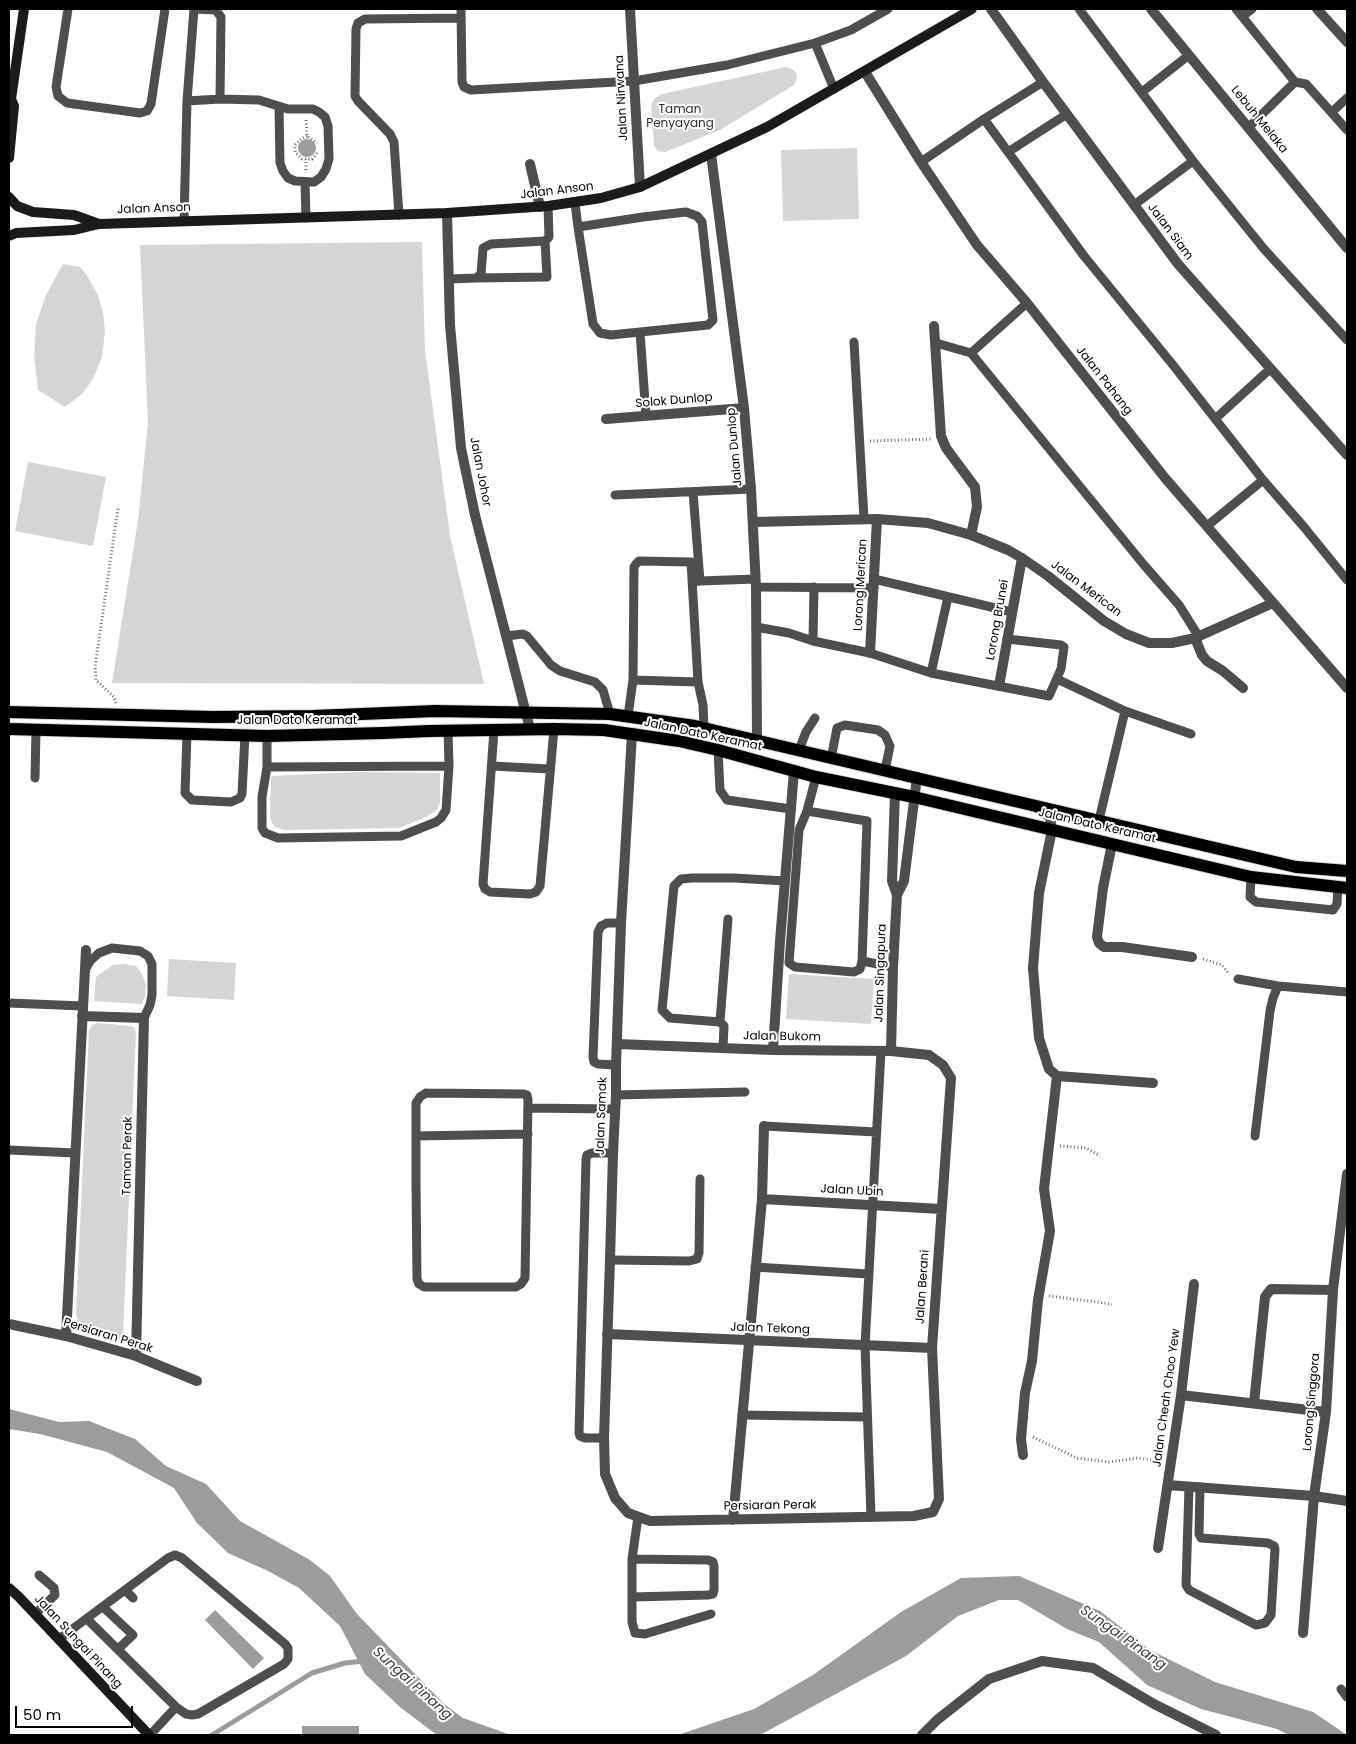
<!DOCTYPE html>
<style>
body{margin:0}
#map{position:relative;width:1356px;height:1744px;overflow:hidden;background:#fff;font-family:Poppins,sans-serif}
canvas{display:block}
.frame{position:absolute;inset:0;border:10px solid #000;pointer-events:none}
.scale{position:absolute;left:15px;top:1706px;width:118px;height:22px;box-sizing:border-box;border:2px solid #000;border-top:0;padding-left:6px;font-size:15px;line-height:18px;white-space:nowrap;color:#000;-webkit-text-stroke:4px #fff;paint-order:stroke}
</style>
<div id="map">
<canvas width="1356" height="1744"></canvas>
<div class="frame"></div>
<div class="scale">50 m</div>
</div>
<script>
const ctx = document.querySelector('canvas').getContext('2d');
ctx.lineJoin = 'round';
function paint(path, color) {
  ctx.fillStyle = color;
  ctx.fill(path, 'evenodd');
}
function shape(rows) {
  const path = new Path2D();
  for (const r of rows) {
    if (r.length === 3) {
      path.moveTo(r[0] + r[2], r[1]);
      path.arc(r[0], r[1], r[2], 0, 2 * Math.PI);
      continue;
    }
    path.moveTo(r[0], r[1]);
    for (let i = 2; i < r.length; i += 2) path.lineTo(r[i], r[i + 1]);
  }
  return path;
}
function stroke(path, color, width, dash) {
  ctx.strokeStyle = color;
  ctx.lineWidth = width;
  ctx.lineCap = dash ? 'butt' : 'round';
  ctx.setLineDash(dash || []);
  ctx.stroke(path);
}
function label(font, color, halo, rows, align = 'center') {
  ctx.font = font + ' Poppins,sans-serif';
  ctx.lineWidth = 4;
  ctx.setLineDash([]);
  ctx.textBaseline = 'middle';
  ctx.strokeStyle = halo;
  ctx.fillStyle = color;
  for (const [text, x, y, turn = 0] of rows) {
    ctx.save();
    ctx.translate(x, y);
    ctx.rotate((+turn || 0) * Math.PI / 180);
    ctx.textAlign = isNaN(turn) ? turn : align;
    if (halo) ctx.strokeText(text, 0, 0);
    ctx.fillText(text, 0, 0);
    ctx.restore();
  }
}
const green = shape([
 [786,67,792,69,796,73,797,78,794,85,720,130,665,152,658,151,654,146,651,105,655,98,662,94],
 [857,148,859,219,783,221,781,150],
 [422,242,425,350,450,536,484,684,112,683,138,520,148,422,140,245],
 [63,264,80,267,86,274,98,295,103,313,105,331,102,357,93,379,82,394,65,407,38,390,34,356,36,324,46,295],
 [28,462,106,477,93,546,15,531],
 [359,772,440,773,440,802,437,810,426,817,399,828,285,830,275,827,272,823,270,817,271,776],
 [169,959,236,963,234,1000,167,996],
 [124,964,136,966,142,974,146,985,145,996,142,1004,94,1001,96,977,113,965],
 [789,974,874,979,871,1024,786,1019],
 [97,1023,130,1026,134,1027,136,1032,123,1336,121,1340,117,1341,112,1341,84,1331,79,1326,76,1313,89,1030,92,1025]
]);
const water = shape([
 [307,148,9],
 [9,1409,59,1422,89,1421,135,1439,166,1466,206,1484,240,1521,310,1560,330,1576,357,1614,444,1704,463,1718,511,1735,437,1735,401,1708,365,1674,340,1626,299,1588,268,1571,228,1553,197,1523,174,1488,107,1452,40,1434,9,1429],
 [1019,1576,1100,1611,1150,1650,1215,1682,1313,1712,1347,1735,1289,1735,1277,1729,1201,1709,1147,1685,1099,1642,1067,1629,1018,1600,999,1600,958,1616,906,1656,760,1735,678,1735,754,1709,813,1675,901,1612,961,1578],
 [215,1610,264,1658,253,1669,205,1620],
 [302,1726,359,1726,359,1735,302,1735]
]);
const stream = shape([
 [212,1735,312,1673,345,1663,364,1661]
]);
const path = shape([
 [306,120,307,136,317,143],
 [307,136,301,139,295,145,295,152,302,159,312,159,318,152],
 [306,170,306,159],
 [870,441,931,439],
 [116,703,114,697,96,680,95,667,118,508],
 [1203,959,1222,965,1229,974],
 [1060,1146,1086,1148,1100,1156],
 [1049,1296,1112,1304],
 [1033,1437,1077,1458,1109,1462,1138,1458,1159,1461]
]);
const service = shape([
 [68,9,56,87,58,96,67,103,140,113,147,111,151,104,165,9],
 [194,9,216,10],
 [215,9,221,17,220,99],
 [461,9,462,82,464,87,471,90,634,81,727,65,815,43,851,30,888,9],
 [1079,9,1193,161,1264,249,1347,340],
 [1236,9,1295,82,1306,84,1347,130],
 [1243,16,1252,9],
 [815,43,834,89],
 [1142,92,1189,55],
 [187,101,194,9],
 [1332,112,1347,98],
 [984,119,1084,256,1173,365,1263,480,1304,527,1347,580],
 [1249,127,1295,82],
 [1008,152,1067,114],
 [921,162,984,119,1043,82],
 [305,183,306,218],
 [575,203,578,227,593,324,600,333,611,335,708,325,713,320,702,222,697,216,686,212,643,217,578,227],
 [1134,205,1193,161],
 [399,215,394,142,390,134,358,101,355,96,356,29,358,23,365,19,461,18],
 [184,221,187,101,220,99,259,100,288,109,313,109,319,112,325,117,328,126,329,159,326,169,321,177,314,182,295,181,288,178,283,171,280,163,279,107],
 [476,278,547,277,545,241],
 [449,279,476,278,481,274,483,248,491,244,545,241,549,237,548,206],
 [640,332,646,416],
 [854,342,864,519],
 [936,343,971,353,1027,303],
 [971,353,1144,565,1179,605,1199,637],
 [1215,419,1270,369],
 [615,495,751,489],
 [1207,526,1263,480],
 [874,579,1012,612],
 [700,581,755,579],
 [692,582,700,581,693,492],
 [756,587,874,588],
 [756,627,789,633,813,641,870,653,931,673,1049,696,1061,669,1064,647,1061,645,1007,639],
 [506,636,523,634,527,636,551,665,560,671,595,682,603,690,610,714],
 [813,641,814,587],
 [931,673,948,597],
 [1057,679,1125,711,1191,734],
 [633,680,634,567,636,564,639,561,691,562,698,682,703,705,704,728],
 [628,716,633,680,698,682],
 [494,730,483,884,485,889,490,892,530,894,536,892,540,886,554,729],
 [187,734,185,793,192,800,231,802,240,798,242,794,245,735],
 [267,736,267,767,262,797,262,828,265,833,278,838,401,836,436,822,441,818,446,810,449,766,448,730],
 [718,750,720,790,727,800,791,809],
 [799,750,806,732,815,718],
 [831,759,837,728,845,725,878,730,885,735,890,746,885,770],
 [492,766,549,769],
 [267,767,449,766],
 [816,777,807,811,867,821,862,961,893,967],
 [35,778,36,730],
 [807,811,799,830,789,963,795,967,854,972,860,969,862,961],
 [1099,820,1125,711],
 [1251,877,1250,897,1256,902,1333,910,1337,904,1338,887],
 [85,970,90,961,99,953,112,948,140,951,148,956,152,964,152,995,150,1005,144,1018],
 [1238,979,1278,986,1347,992],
 [9,1003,83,1006],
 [720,1022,728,919],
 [723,1048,724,1026,720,1022,670,1018,662,1010,674,886,681,879,692,878,734,878,785,881],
 [616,1065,598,1064,594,1062,593,1057,598,932,601,926,607,923,621,923],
 [426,1093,524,1094,527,1095,528,1100,525,1278,521,1284,516,1287,424,1287,419,1284,417,1279,416,1183,416,1103,420,1097,426,1093],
 [616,1095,745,1092],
 [528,1108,615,1109],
 [764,1126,876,1132],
 [416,1136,528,1134],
 [1255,1136,1270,1011,1273,998,1278,986],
 [9,1150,75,1153],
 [610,1260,689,1261,697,1259,699,1253,700,1179],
 [755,1267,868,1274],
 [742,1415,867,1417],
 [604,1438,585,1438,580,1436,579,1433,586,1160,587,1155,592,1153,613,1153],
 [1189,1487,1186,1585,1189,1590,1256,1625,1265,1623,1271,1615,1275,1549,1274,1546,1268,1543,1201,1538,1199,1534,1200,1487],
 [638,1517,632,1559,632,1622,635,1633,645,1634,711,1614],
 [871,1517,865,1346,881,1051],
 [632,1559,708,1560,713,1562,714,1566,714,1590,713,1594,708,1595,632,1597],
 [125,1590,133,1598],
 [103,1607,133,1635,118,1649],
 [35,1614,55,1595,54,1588,39,1575],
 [59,1639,168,1558,175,1555,182,1558,285,1644,288,1648,288,1659,284,1664,198,1714,192,1715,186,1714,176,1707,87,1619],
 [1341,1689,1347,1697],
 [150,1735,176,1707]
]);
const minor = shape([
 [630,9,640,187],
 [991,9,1043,82,1178,264,1347,455],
 [1151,9,1347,248],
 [1317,9,1347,42],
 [865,72,921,162,977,245,1027,303,1165,478,1347,688],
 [711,154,744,408,751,489,756,587,757,740],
 [530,164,540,207],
 [447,213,450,325,461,448,475,515,530,729],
 [934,326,941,436,946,448,975,487,977,507,971,535],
 [606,419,744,408],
 [753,522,877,519,928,523,971,535,1008,550,1022,558,1048,576,1104,621,1126,634,1149,643,1172,643,1195,638,1273,603],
 [1195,638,1202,655,1207,661,1223,671,1243,688],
 [870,653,877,519],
 [999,686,1022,558],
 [895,793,892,881,897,895],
 [1112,844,1103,888,1097,937,1099,943,1104,947,1122,947,1192,957],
 [82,1016,144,1018,136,1356],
 [617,1044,773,1050,891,1051,929,1055,943,1065,951,1078,932,1348,939,1499,933,1512,914,1516,650,1521,628,1513,615,1498,605,1474,604,1438,610,1260,613,1153,616,1095,616,1065,621,923,632,734],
 [773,1050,780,941,794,771],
 [891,1051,893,967,897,895,904,881,917,777],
 [1057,1076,1153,1083],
 [762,1199,941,1209],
 [9,1324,66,1336,136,1356,197,1381],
 [607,1334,932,1348],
 [66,1336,86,950],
 [1181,1395,1326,1412],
 [1254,1403,1265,1297,1271,1289,1333,1290],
 [1023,1455,1021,1439,1025,1393,1032,1361,1038,1300,1050,1231,1044,1189,1057,1076,1049,1069,1039,1038,1033,968,1039,893,1052,830,1050,817,1038,808],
 [1168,1485,1314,1496,1347,1501],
 [733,1520,762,1199,764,1126],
 [1158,1548,1181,1395,1194,1284],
 [1303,1633,1314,1496,1326,1412,1333,1290,1347,1174],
 [922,1735,937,1720,989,1679,1042,1661,1093,1668,1154,1704,1216,1735]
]);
const secondary = shape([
 [9,103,11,99,24,9],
 [9,158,14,106,11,99],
 [9,197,17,206,33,212,74,215,99,224],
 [9,236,16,233,74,230,99,224,447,213,548,206,601,198,640,187,767,127,972,9],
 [9,1588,19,1597,149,1735]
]);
const primary = shape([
 [9,712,213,717,313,716,435,711,610,714,695,726,1296,867,1347,871],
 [9,729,267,736,383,733,429,731,554,729,604,730,679,741,718,750,816,777,914,797,1251,877,1347,888]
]);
const streetNames = [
 ["Jalan Nirwana",622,98,-93],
 ["Lebuh Melaka",1259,120,51],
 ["Jalan Anson",557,191,-7],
 ["Jalan Anson",154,209,-2],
 ["Jalan Siam",1170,232,53],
 ["Jalan Pahang",1104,381,52],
 ["Solok Dunlop",674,401,-5],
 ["Jalan Dunlop",735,447,-95],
 ["Jalan Johor",480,472,79],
 ["Lorong Merican",861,585,-87],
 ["Jalan Merican",1086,589,37],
 ["Lorong Brunei",998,620,-80],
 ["Jalan Dato Keramat",297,721],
 ["Jalan Dato Keramat",703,735,12],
 ["Jalan Dato Keramat",1097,826,13],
 ["Jalan Singapura",881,973,-88],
 ["Jalan Bukom",782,1037,1],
 ["Jalan Samak",602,1116,-88],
 ["Taman Perak",128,1156,-89],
 ["Jalan Ubin",852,1191,3],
 ["Jalan Berani",923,1287,-86],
 ["Jalan Tekong",770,1329,2],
 ["Persiaran Perak",108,1336,17],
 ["Jalan Cheah Choo Yew",1167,1398,-82],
 ["Lorong Singgora",1312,1402,-85],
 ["Persiaran Perak",770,1506,-1],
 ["Jalan Sungai Pinang",78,1642,47]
];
const parkNames = [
 ["Taman",680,110],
 ["Penyayang",680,124]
];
const waterNames = [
 ["Sungai Pinang",1123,1638,35],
 ["Sungai Pinang",412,1684,42]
];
paint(green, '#d5d5d5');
paint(water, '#9c9c9c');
stroke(stream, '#9c9c9c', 5);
stroke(primary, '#dbdbdb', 14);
stroke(path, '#707070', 3, [1, 2.5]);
stroke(service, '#4e4e4e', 9);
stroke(minor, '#4e4e4e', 10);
stroke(secondary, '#1b1b1b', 10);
stroke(primary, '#000', 12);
label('12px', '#000', '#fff', streetNames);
label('12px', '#2c2c2c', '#fff', parkNames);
label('italic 14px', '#3d3d3d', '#fff', waterNames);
</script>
